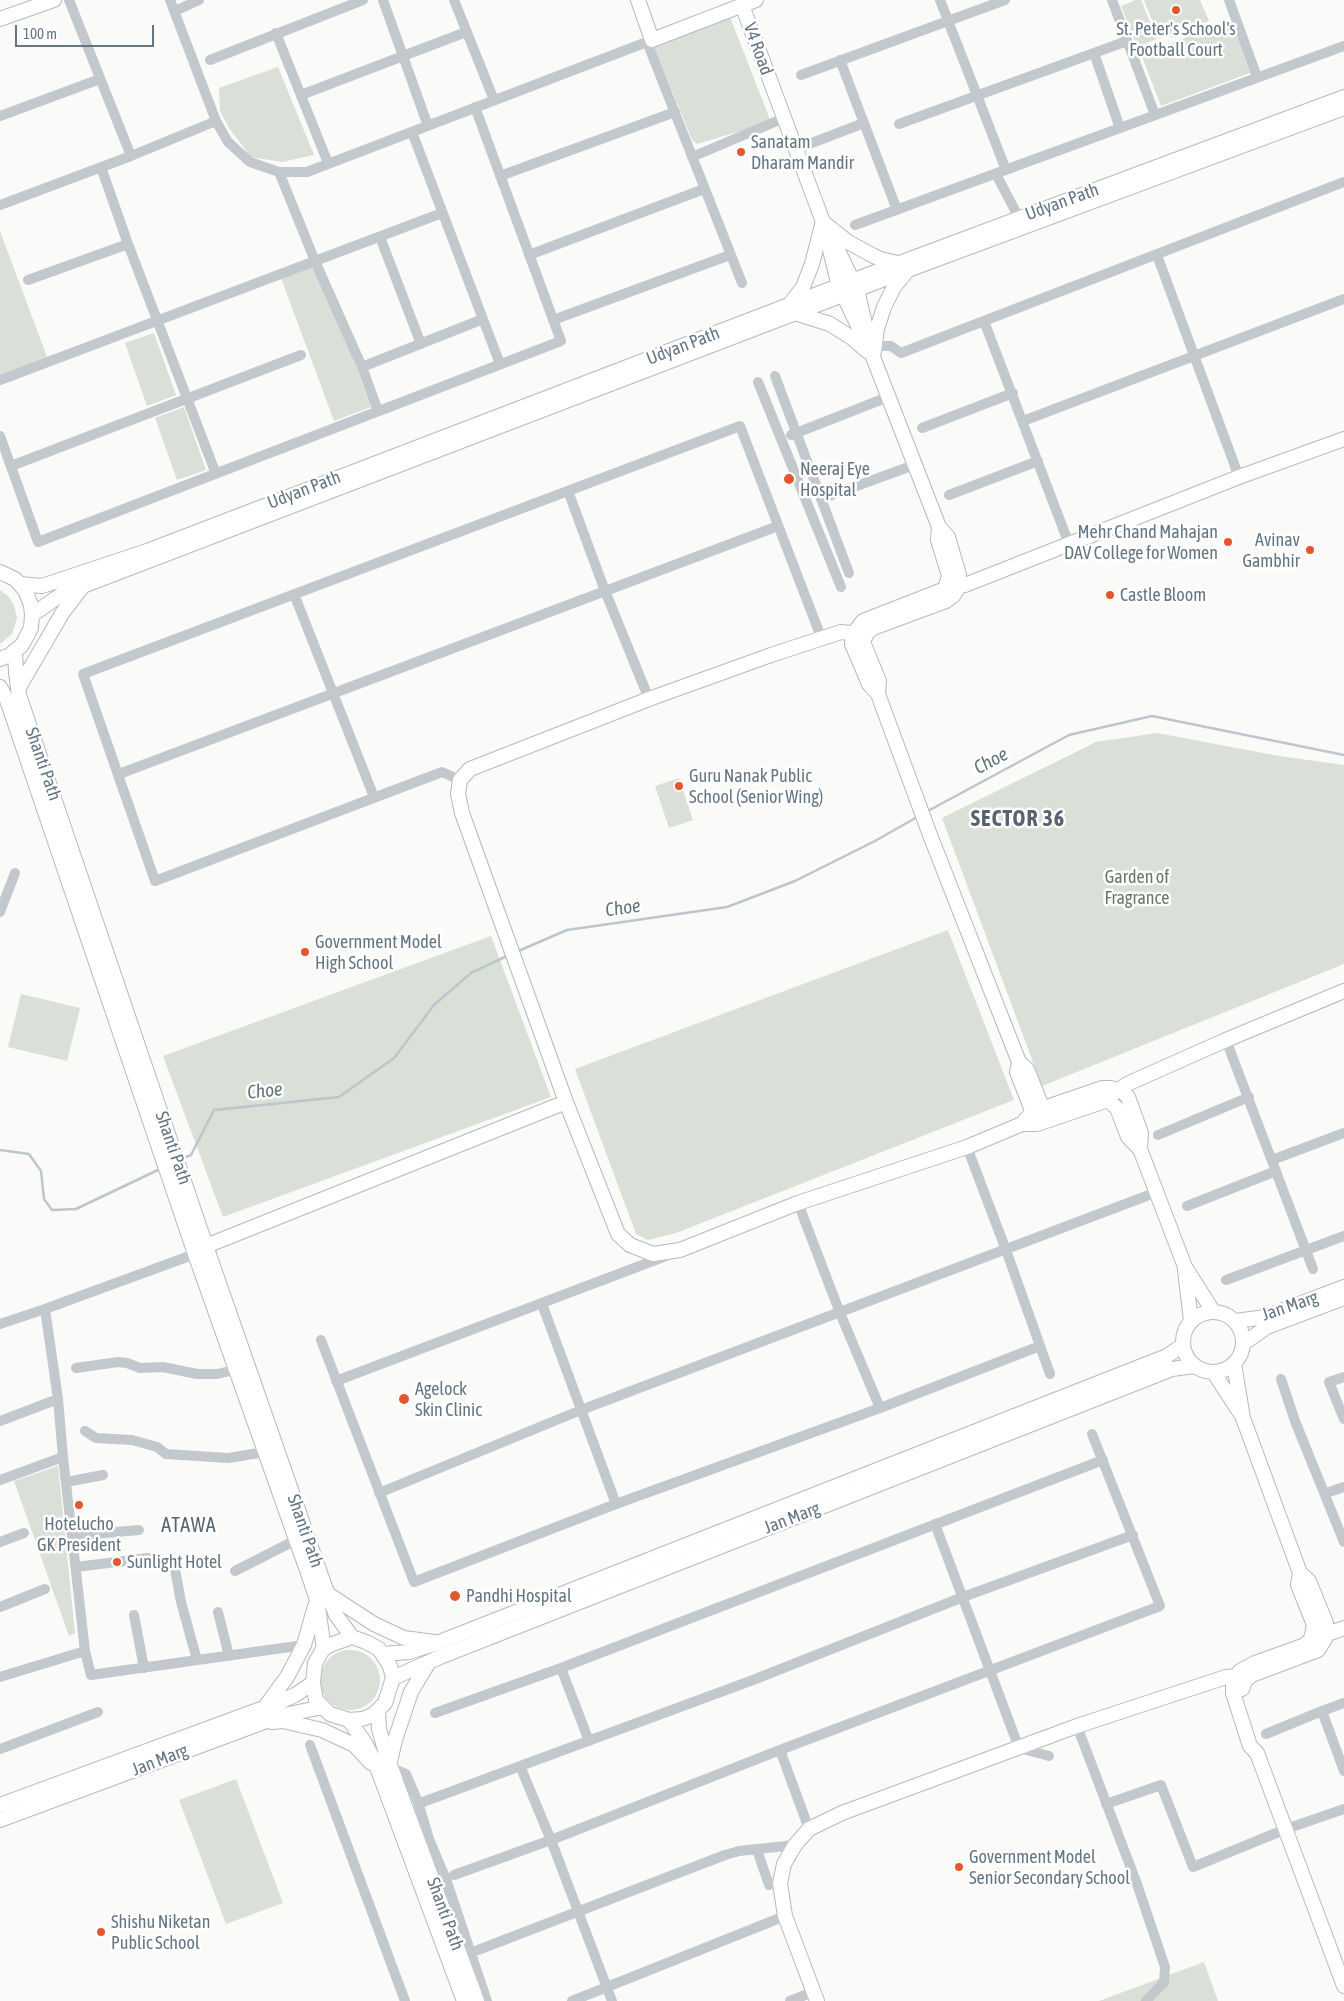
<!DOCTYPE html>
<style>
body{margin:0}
#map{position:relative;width:1344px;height:2001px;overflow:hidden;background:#fafaf8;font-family:"Asap Condensed",sans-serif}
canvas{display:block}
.scale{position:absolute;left:15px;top:25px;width:139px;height:22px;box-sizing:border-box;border:2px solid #657683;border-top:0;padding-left:6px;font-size:15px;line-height:18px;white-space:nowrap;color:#657683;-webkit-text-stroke:4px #fff;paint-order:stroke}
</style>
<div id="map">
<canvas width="1344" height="2001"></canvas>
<div class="scale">100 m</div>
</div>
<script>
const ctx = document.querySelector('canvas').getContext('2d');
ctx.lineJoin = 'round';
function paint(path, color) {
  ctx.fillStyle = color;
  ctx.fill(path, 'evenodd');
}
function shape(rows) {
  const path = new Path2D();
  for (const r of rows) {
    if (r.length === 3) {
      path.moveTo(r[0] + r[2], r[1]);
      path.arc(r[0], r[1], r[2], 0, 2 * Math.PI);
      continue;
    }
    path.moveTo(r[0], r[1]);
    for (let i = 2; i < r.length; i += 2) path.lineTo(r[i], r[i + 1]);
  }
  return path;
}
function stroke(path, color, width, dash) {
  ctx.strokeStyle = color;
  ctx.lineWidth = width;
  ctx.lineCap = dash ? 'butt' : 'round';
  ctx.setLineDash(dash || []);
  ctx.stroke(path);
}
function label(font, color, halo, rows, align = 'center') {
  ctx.font = font + ' "Asap Condensed",sans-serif';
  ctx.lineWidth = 5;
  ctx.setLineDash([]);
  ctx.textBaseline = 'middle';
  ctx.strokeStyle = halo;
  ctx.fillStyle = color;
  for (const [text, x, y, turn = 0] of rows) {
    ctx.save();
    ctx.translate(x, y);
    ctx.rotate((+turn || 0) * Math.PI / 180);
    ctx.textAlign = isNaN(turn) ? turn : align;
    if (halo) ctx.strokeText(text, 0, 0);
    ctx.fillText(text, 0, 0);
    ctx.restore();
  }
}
const green = shape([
 [1136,0,1141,0,1157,39,1137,47,1121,6],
 [1144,0,1200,0,1209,21,1159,38],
 [730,17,771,122,697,144,692,140,689,132,653,45],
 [1231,21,1250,73,1161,106,1141,54],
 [278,67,314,155,282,162,251,157,229,128,220,111,219,88],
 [0,231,47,357,0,375],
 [318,264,371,407,334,421,281,278],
 [154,333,176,395,147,406,125,343],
 [184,407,206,470,177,480,155,418],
 [0,590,8,596,14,605,17,618,12,634,0,644],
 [1157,733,1279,756,1344,765,1344,964,1042,1086,942,818,1096,742],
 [679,778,693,820,669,828,655,786],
 [948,930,1014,1100,676,1233,648,1240,636,1234,575,1069],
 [491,936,551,1097,223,1217,163,1056],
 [21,994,80,1008,67,1061,8,1047],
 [58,1466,75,1633,69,1636,14,1481],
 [350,1680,30],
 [236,1779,283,1903,226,1924,179,1800],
 [1204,1962,1218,2001,1099,2001]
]);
const stream = shape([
 [926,812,1069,735,1152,716,1344,755],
 [516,952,567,930,727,907,795,881,875,841,919,816],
 [0,1150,29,1154,41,1171,44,1199,52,1210,76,1209,160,1169],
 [181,1159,191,1155,214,1110,339,1097,394,1058,434,1005,471,973,509,955]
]);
const street = shape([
 [69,0,131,156],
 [170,0,216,121,228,142,250,162,279,172,307,172,652,40],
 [383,0,428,126],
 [454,0,494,100],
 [940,0,1006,170],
 [1112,0,1155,115],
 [1229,0,1257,77],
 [175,11,199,0],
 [276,33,328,163],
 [647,42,742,283],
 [1094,53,1120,128],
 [210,60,363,0],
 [840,60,897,210],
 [801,75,1005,0],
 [301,95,466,32],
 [0,116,100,79],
 [899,124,1127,41],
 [412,132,500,364],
 [796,149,864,123],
 [692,157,784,118],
 [101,167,128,244,216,474],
 [279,172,315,261,362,367,378,411],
 [996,174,1019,218],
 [500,176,675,112],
 [0,205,131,156,216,121],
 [855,225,1344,46],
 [380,237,421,344],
 [529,255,704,189],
 [1157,255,1239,477],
 [28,280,128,244],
 [553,320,730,255],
 [984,321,1069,544],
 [874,346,891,346,901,353,1344,182],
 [362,367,483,319],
 [775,376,849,573],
 [0,380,442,213],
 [758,382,841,587],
 [1023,421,1344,299],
 [922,428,1013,393],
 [791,435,888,397],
 [0,436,38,542,561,341,475,107],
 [11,466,301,355],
 [568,491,605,591,649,699],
 [949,495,1038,461],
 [821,499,914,465],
 [294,594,374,797],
 [119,774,778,526],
 [460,780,442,772,155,881,83,674,740,426,821,637],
 [0,912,15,873],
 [1226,1040,1313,1269],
 [1158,1135,1249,1097],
 [967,1147,1006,1250,1050,1374],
 [1272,1160,1344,1133],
 [798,1203,840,1313,880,1408],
 [1187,1206,1276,1171],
 [1226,1280,1344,1236],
 [542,1304,616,1504],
 [45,1309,58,1399,63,1457,85,1651,91,1675,304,1645],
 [0,1324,45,1309,195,1254],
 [321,1340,414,1582,616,1504,880,1408,1040,1346],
 [76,1368,118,1362,127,1363,140,1368,163,1367,197,1374,217,1374,230,1371],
 [1344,1377,1329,1382,1344,1419],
 [1281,1379,1295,1421,1344,1542],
 [336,1381,666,1256],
 [0,1421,58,1399],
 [85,1431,96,1438,132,1440,157,1447,166,1454,228,1458,259,1453],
 [0,1480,63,1457],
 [66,1482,103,1475],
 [379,1493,581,1410,1157,1192],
 [1326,1493,1344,1487],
 [935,1524,1019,1748,1049,1756],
 [72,1536,139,1530],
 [0,1542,24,1533],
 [76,1567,148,1558],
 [175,1569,181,1602,197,1660],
 [235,1571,290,1543],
 [0,1607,45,1589],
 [218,1612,229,1656],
 [134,1615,144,1668],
 [561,1668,589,1741],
 [0,1677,85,1651],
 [1344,1703,1322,1711,1344,1771],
 [435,1713,561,1668,1103,1460],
 [1077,1726,1137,1884,1165,1967,1164,1982,1146,2001],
 [1266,1734,1322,1711],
 [310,1745,405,2001],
 [0,1749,98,1712],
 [780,1750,809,1829],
 [520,1766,551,1840,612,2001],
 [391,1768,406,1774,418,1802,429,1839,447,1882,487,2001],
 [423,1802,753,1680,963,1597,1133,1535],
 [1106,1804,1161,1785,1193,1867,1286,1829,1344,1809],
 [757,1850,769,1885],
 [454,1875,551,1840,780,1750,1160,1606,1092,1434],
 [478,1950,725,1855,739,1851,795,1845],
 [572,2001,785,1916],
 [790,2001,813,1992]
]);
const secondary = shape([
 [638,0,652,40,756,0],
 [742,5,823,222,839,286,873,357,939,527,948,537,959,575,958,588,953,596,946,601,873,628,867,633,863,642,879,681,878,694,930,835,1019,1062,1027,1069,1047,1119],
 [0,19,54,0],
 [823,222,848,242,872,255,880,259,898,263],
 [834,242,857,290,867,332],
 [790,304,803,287,812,264,822,225],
 [795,313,830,324,852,338,867,351],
 [873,357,877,329,884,307,894,287,907,271],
 [0,572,15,579,25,590,31,605,32,615,31,628,22,645,10,655,0,659],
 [20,584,42,586,147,551,854,280,1344,97],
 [948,584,958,586,965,585,1239,477,1344,439],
 [32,615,62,594,908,270,1344,108],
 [865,635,841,632,771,655,649,699,470,769,460,780,458,794,462,813,566,1102,618,1234,630,1245,653,1254,680,1250,798,1203,967,1147,1022,1124,1037,1124,1105,1101,1110,1102,1117,1108,1128,1137,1140,1149],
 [15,651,16,672,19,695,206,1246,325,1587,336,1615,352,1637],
 [0,687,7,700,195,1254,309,1576,317,1600,324,1649],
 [18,689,63,612,83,586],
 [878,694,869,684,852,644,853,634,863,621,945,589,949,576,938,540,939,527],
 [1019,1062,1017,1072,1035,1118],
 [1114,1093,1127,1084,1226,1040,1344,991],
 [1022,1124,1032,1112,1102,1088,1111,1088,1123,1092,1128,1097,1141,1133,1140,1149,1185,1267,1213,1311],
 [206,1246,566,1102],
 [1185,1270,1191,1321],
 [1213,1342,30],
 [1236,1321,1265,1317,1344,1287],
 [1244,1343,1267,1327,1344,1298],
 [1234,1364,1243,1418,1300,1573,1309,1581,1326,1623,1325,1639,1318,1650,1252,1675,1245,1681,1242,1689],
 [1214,1373,1240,1413],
 [1300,1573,1298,1585,1314,1625,1311,1639,1305,1645,1255,1663,1240,1671,1233,1683,1233,1693,1250,1746,1257,1753,1344,1986],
 [328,1594,374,1624,404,1638,434,1642],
 [352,1637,366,1642,379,1649,390,1666,393,1678,385,1703,373,1715,362,1719,349,1720,330,1714,316,1700,313,1683,315,1663,323,1649,330,1645,352,1637],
 [1319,1637,1344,1628],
 [383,1654,409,1652,437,1643,1167,1356,1183,1345],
 [393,1678,440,1657,1172,1369,1194,1366],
 [265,1707,287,1677,304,1645,315,1606],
 [378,1712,379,1729,387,1757,477,2001],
 [349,1720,365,1743,375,1762,464,2001],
 [272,1722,283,1721,322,1730,354,1745,371,1763],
 [390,1762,395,1740,411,1692,429,1662],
 [0,1805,277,1703,295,1695,313,1683],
 [0,1820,283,1715,323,1707],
 [817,2001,785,1916,780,1883,784,1864,795,1845,809,1829,842,1813,1077,1726,1226,1677,1236,1676,1245,1681]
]);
const markers = [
 [1176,10,5,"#e4572e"],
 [741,152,5,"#e4572e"],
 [789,479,6,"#e4572e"],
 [1228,542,5,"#e4572e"],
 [1310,550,5,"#e4572e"],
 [1110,595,5,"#e4572e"],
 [679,786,5,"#e4572e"],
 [305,952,5,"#e4572e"],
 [404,1399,6,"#e4572e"],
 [79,1505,5,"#e4572e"],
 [117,1562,5,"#e4572e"],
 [455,1596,6,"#e4572e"],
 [959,1867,5,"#e4572e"],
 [101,1932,5,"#e4572e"]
];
const poiNames = [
 ["St. Peter's School's",1176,29,"center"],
 ["Football Court",1176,50,"center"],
 ["Sanatam",751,142],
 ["Dharam Mandir",751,163],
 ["Neeraj Eye",800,469],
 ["Hospital",800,490],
 ["Mehr Chand Mahajan",1218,532,"right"],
 ["DAV College for Women",1218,553,"right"],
 ["Avinav",1300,540,"right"],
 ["Gambhir",1300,561,"right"],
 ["Castle Bloom",1120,595],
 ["Guru Nanak Public",689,776],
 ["School (Senior Wing)",689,797],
 ["Government Model",315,942],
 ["High School",315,963],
 ["Agelock",415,1389],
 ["Skin Clinic",415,1410],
 ["Hotelucho",79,1524,"center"],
 ["GK President",79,1545,"center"],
 ["Sunlight Hotel",127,1562],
 ["Pandhi Hospital",466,1596],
 ["Government Model",969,1857],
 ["Senior Secondary School",969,1878],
 ["Shishu Niketan",111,1922],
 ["Public School",111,1943]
];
const streetNames = [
 ["V4 Road",758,49,70],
 ["Udyan Path",1062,202,-20],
 ["Udyan Path",683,346,-21],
 ["Udyan Path",304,490,-21],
 ["Shanti Path",43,764,71],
 ["Shanti Path",173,1148,71],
 ["Jan Marg",1290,1306,-19],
 ["Jan Marg",792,1518,-21],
 ["Shanti Path",305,1531,71],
 ["Jan Marg",160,1760,-21],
 ["Shanti Path",445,1914,70]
];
const parkNames = [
 ["Garden of",1137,877],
 ["Fragrance",1137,898]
];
const waterNames = [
 ["Choe",991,761,-28],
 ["Choe",623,908,-8],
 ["Choe",265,1091,-6]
];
const quarterNames = [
 ["ATAWA",189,1526]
];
const districtNames = [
 ["SECTOR 36",1018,819]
];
paint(green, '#dadfd7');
stroke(stream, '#bbc7cb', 2.5);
stroke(secondary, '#b3babf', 16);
stroke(street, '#c3c8cc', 10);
stroke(secondary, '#fff', 14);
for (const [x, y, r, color] of markers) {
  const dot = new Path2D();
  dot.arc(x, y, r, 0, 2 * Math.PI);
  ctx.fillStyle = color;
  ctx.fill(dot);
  stroke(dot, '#fff', 2);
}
label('18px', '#657683', '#fff', poiNames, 'left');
label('18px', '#657683', '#fff', streetNames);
label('18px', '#687a64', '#fff', parkNames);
label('italic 19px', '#60757c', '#fff', waterNames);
ctx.letterSpacing = '1px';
label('20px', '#57646e', '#fff', quarterNames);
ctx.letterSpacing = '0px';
ctx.letterSpacing = '1px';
label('bold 22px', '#57646e', '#fff', districtNames);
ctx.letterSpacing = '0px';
</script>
